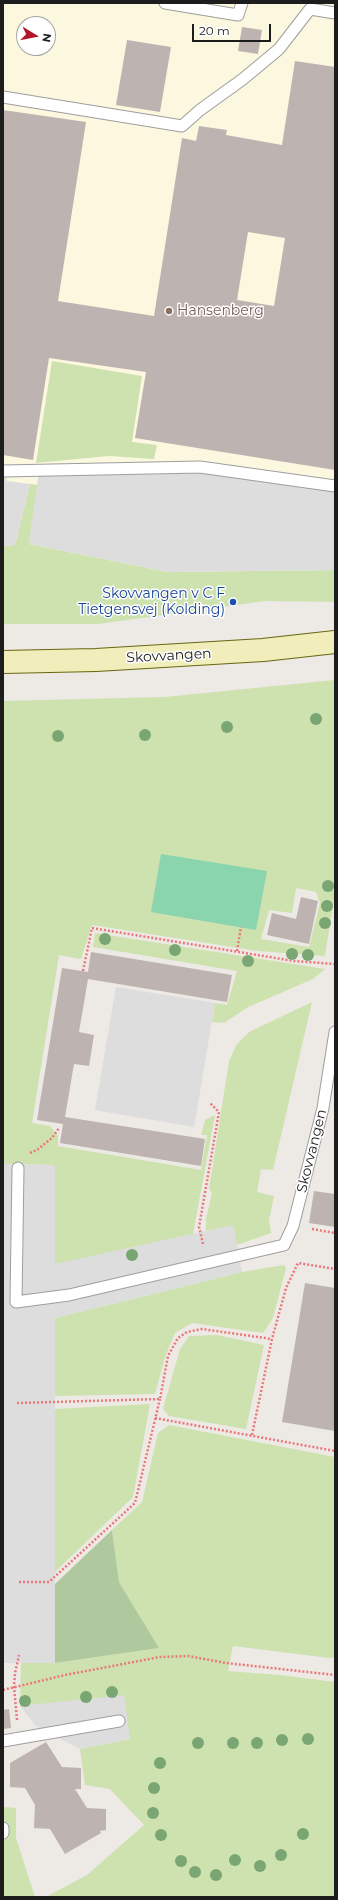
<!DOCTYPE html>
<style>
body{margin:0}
#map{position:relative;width:338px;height:1900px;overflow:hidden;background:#ede9e4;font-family:Montserrat,sans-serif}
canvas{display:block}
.frame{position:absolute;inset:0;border:4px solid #1d1d1d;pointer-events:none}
.north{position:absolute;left:16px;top:16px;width:40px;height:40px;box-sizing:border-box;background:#fff;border:1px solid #a5a5a5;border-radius:50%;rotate:100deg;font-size:11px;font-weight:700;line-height:16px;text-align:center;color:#1d1d1d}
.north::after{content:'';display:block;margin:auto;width:14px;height:18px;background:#b51529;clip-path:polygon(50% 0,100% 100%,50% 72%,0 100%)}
.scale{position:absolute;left:192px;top:24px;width:79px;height:18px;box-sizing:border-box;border:2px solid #1d1d1d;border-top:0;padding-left:5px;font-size:12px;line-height:14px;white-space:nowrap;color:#1d1d1d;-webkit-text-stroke:3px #fff;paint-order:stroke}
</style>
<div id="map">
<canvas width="338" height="1900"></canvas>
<div class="frame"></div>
<div class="north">N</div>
<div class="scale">20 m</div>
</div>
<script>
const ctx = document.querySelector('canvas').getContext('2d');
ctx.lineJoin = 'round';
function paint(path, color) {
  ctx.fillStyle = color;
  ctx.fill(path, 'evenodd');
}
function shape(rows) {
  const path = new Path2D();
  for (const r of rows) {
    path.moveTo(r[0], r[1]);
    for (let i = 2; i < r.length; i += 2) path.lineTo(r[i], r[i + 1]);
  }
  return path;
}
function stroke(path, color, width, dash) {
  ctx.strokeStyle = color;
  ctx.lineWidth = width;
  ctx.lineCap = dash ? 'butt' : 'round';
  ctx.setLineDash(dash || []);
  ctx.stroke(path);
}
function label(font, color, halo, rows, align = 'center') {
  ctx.font = font + ' Montserrat,sans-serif';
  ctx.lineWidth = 3;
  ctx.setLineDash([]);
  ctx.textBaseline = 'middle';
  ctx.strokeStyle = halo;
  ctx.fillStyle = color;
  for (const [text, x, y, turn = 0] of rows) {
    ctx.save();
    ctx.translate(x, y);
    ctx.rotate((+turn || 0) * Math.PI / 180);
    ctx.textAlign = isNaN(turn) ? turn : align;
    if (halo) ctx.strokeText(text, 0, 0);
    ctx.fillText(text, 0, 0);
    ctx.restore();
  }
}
const education = shape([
 [3,3,335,3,335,575,3,575],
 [24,24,48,24,48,48,24,48]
]);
const grass = shape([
 [52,361,142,376,132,442,157,445,154,459,109,456,36,463],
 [30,484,38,485,29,544,168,572,335,570,335,602,265,601,98,624,3,624,3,546,15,545],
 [335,680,335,893,325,956,258,951,92,925,81,959,59,955,32,1123,50,1126,58,1136,58,1146,201,1170,207,1135,201,1135,205,1120,215,1115,193,1234,55,1265,55,1165,3,1164,3,701,165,697],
 [296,888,316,892,320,903,309,947,261,939,269,910,292,913],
 [95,933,325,969,313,979,248,1007,224,1023,212,1022,215,1003,227,1005,237,971,93,947],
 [312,1002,273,1170,261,1169,257,1192,274,1196,269,1220,271,1233,237,1245,233,1226,206,1231,206,1219,212,1193,209,1189,229,1061,237,1044,249,1032],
 [284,1265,286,1268,273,1318,263,1333,192,1323,175,1333,165,1357,155,1394,55,1396,55,1318,242,1272],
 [217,1335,264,1345,246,1429,169,1416,163,1409,180,1349,189,1336],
 [150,1404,133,1497,55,1572,55,1409],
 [169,1425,335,1457,335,1657,329,1658,233,1646,228,1671,280,1675,335,1682,335,1897,46,1897,87,1875,144,1825,110,1789,85,1785,80,1749,130,1739,20,1706,21,1663,55,1663,159,1648,119,1582,112,1530,142,1502,158,1433],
 [3,1807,16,1808,16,1838,35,1897,3,1897]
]);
const forest = shape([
 [112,1530,119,1582,159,1648,55,1663,55,1584]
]);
const pitch = shape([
 [161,854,267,871,256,930,151,912]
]);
const parking = shape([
 [200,467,335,486,335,570,168,572,29,544,39,470],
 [3,471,6,471,7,481,30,484,15,545,3,546],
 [116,987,215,1003,194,1127,95,1110],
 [3,1164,55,1165,55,1264,233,1225,242,1272,55,1318,55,1663,3,1663],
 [124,1695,130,1739,80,1749,36,1726,20,1706]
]);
const building = shape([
 [242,27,262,30,258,54,238,51],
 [127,40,171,47,160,112,116,105],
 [295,61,335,67,335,470,135,438,146,372,49,358,33,460,3,455,3,110,86,122,58,301,154,316,182,138,196,141,199,126,227,130,226,135,282,145],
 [248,232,285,238,274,306,237,300],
 [301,897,318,901,309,944,267,935,272,913,296,919],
 [91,952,232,975,227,1002,88,979,79,1032,94,1035,89,1066,74,1064,65,1117,205,1139,201,1166,60,1143,63,1124,37,1120,62,968,88,972],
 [314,1191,335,1194,335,1227,309,1223],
 [305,1283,335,1288,335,1431,282,1422],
 [9,1709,11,1728,3,1729,3,1710],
 [46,1742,62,1767,81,1768,81,1789,75,1789,87,1808,106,1809,106,1830,100,1831,101,1833,65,1854,50,1829,34,1828,35,1805,25,1788,10,1787,10,1763]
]);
const path = shape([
 [237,951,241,927],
 [83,971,92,928,294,961,335,964],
 [30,1153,37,1150,52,1138,59,1128],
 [312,1229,335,1233],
 [203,1244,199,1227,219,1112,210,1103],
 [17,1403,160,1399,168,1356,178,1338,187,1332,202,1329,272,1339],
 [155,1418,335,1451],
 [252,1435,272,1339,286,1288,298,1263,335,1269],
 [19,1582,49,1582,135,1503,160,1399],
 [3,1690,65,1675,160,1657,188,1656,226,1663,335,1675],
 [17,1720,14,1687,15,1673,19,1655]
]);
const lane = shape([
 [165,3,238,15,242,3],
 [3,97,182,126,200,110,243,79,279,49,310,9,335,13],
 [3,471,200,467,335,486],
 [18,1168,16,1302,69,1295,284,1245,293,1226,323,1108,335,1032],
 [3,1741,119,1721],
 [3,1828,3,1833]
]);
const secondary = shape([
 [3,662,96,660,263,650,335,642]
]);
const trees = [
 [316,719],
 [227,727],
 [145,735],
 [58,736],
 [328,886],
 [327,906],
 [325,923],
 [105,939],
 [175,950],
 [292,954],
 [308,955],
 [248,961],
 [132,1255],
 [112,1692],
 [86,1697],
 [25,1701],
 [308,1739],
 [282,1740],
 [198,1743],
 [233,1743],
 [257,1743],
 [160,1763],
 [154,1788],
 [153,1813],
 [303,1834],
 [161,1835],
 [281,1855],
 [235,1860],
 [181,1861],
 [260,1866],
 [195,1872],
 [216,1875]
];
const markers = [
 [169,311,4,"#8d6e63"],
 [233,602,4,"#1a4fb4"]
];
const educationNames = [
 ["Hansenberg",177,311]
];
const transitNames = [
 ["Skovvangen v C F",225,594],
 ["Tietgensvej (Kolding)",225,610]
];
const streetNames = [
 ["Skovvangen",169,656,-3],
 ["Skovvangen",312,1151,-76]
];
paint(education, '#fbf8df');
paint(grass, '#cee2af');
paint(forest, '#afc89d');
paint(pitch, '#8ad4ae');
paint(parking, '#ddd');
paint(building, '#bdb4b1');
stroke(lane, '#9e9e9e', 13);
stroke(secondary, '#686610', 24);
stroke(path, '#eb777a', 2.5, [2, 2]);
stroke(lane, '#fff', 11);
stroke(secondary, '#f2eebc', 22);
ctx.fillStyle = '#79a673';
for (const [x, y] of trees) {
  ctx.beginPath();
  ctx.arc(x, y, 6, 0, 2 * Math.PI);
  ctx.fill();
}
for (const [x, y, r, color] of markers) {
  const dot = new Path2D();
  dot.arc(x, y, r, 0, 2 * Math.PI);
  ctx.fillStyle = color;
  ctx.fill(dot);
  stroke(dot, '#fff', 1.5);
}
label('14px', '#785e54', '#fff', educationNames, 'left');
label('14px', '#164399', '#fff', transitNames, 'right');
label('14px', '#1d1d1d', '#fff', streetNames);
</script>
